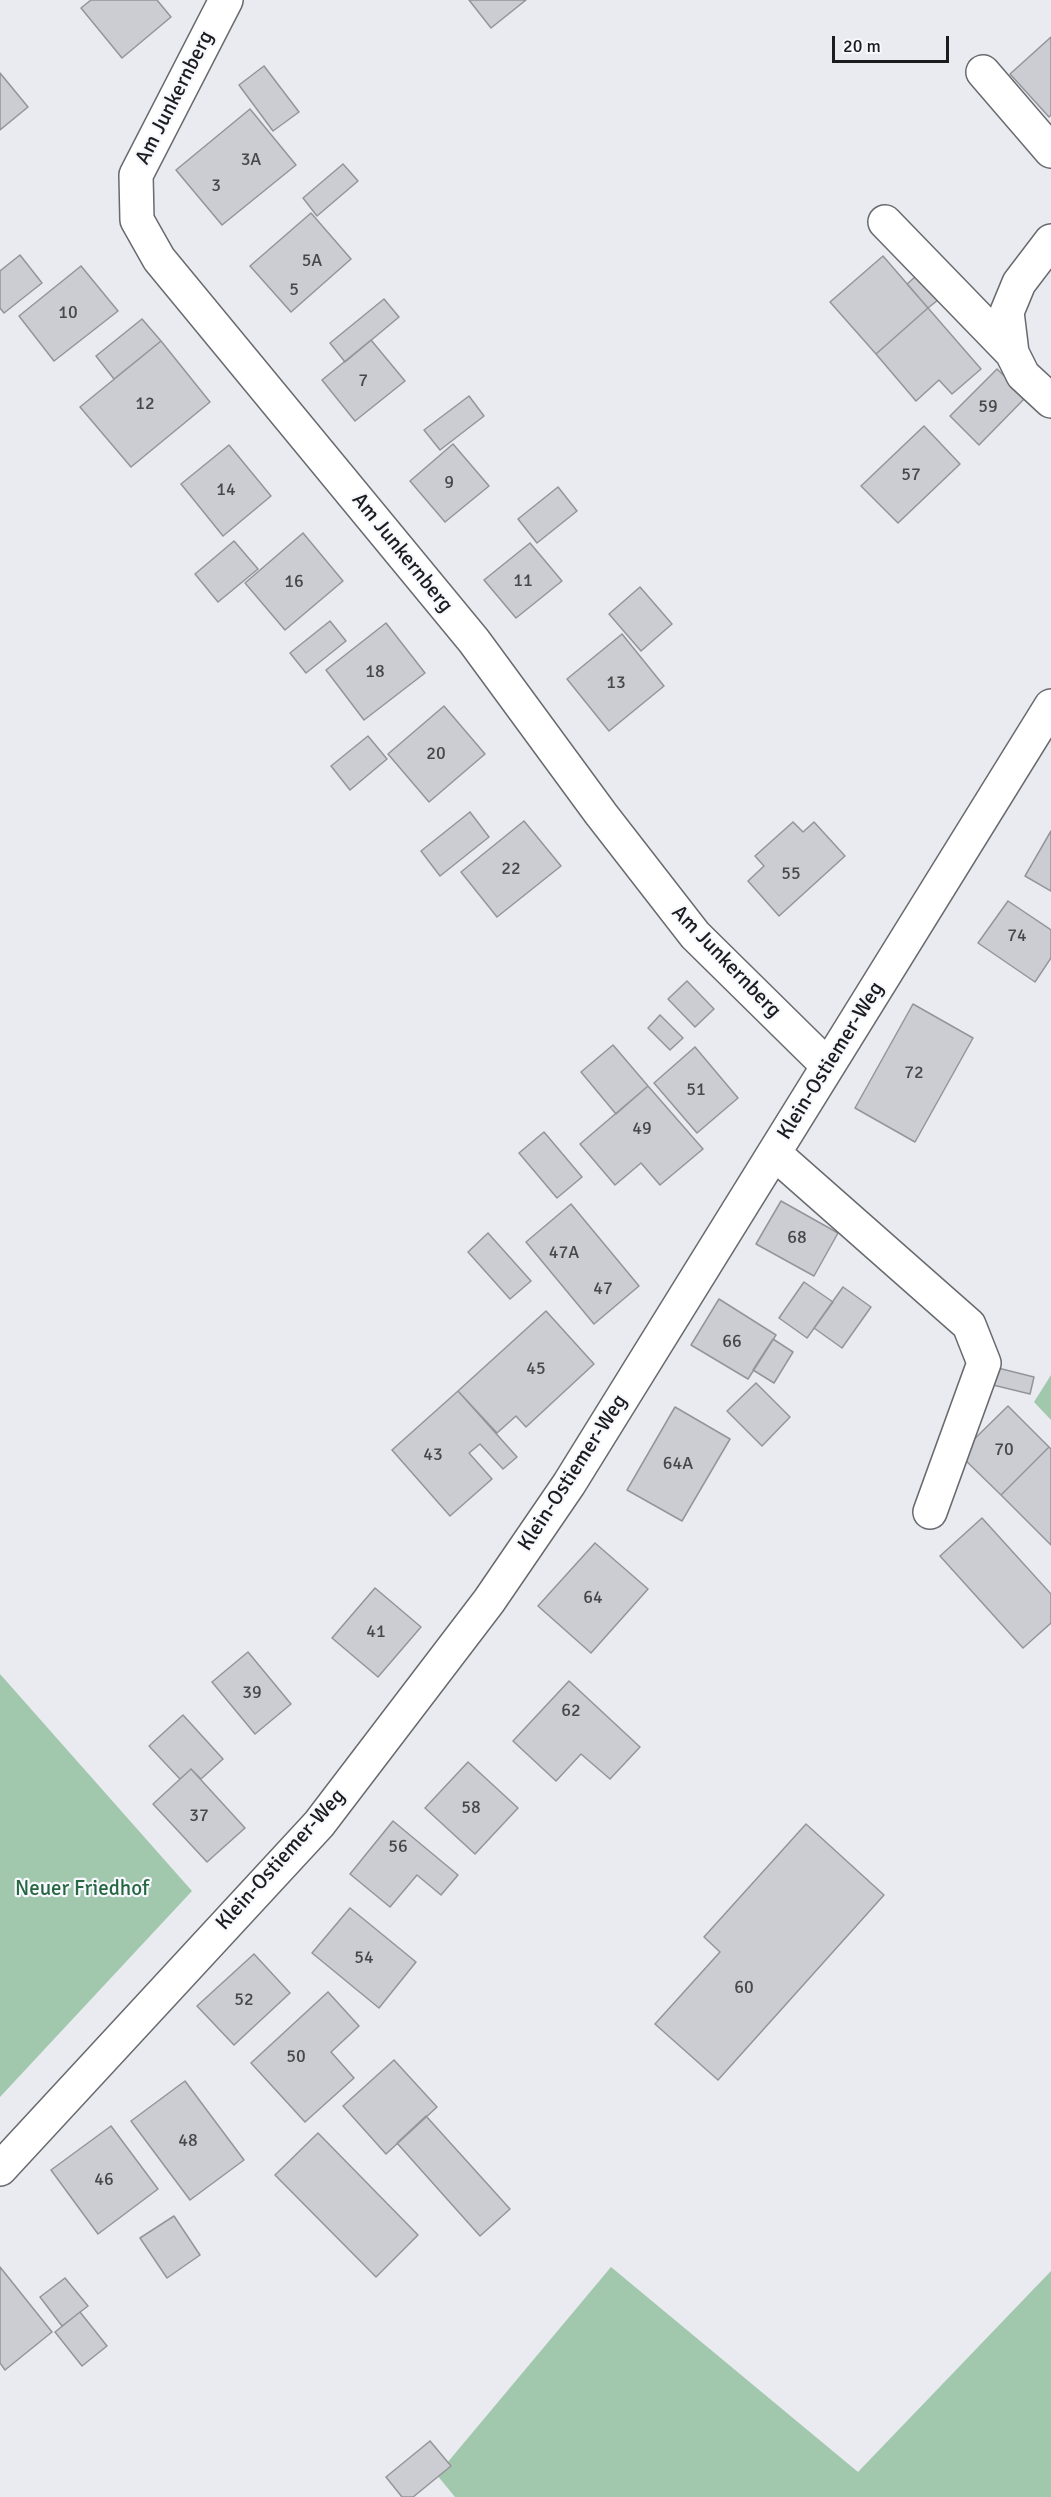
<!DOCTYPE html>
<style>
body{margin:0}
#map{position:relative;width:1051px;height:2497px;overflow:hidden;background:#e9ebf0;font-family:Signika,sans-serif}
canvas{display:block}
.scale{position:absolute;left:832px;top:36px;width:117px;height:27px;box-sizing:border-box;border:3px solid #1c1c1e;border-top:0;padding-left:8px;font-size:18px;line-height:21px;white-space:nowrap;color:#1c1c1e;-webkit-text-stroke:4px #f6f8fd;paint-order:stroke}
</style>
<div id="map">
<canvas width="1051" height="2497"></canvas>
<div class="scale">20 m</div>
</div>
<script>
const ctx = document.querySelector('canvas').getContext('2d');
ctx.lineJoin = 'round';
function paint(path, color) {
  ctx.fillStyle = color;
  ctx.fill(path, 'evenodd');
}
function shape(rows) {
  const path = new Path2D();
  for (const r of rows) {
    path.moveTo(r[0], r[1]);
    for (let i = 2; i < r.length; i += 2) path.lineTo(r[i], r[i + 1]);
  }
  return path;
}
function stroke(path, color, width, dash) {
  ctx.strokeStyle = color;
  ctx.lineWidth = width;
  ctx.lineCap = dash ? 'butt' : 'round';
  ctx.setLineDash(dash || []);
  ctx.stroke(path);
}
function label(font, color, halo, rows, align = 'center') {
  ctx.font = font + ' Signika,sans-serif';
  ctx.lineWidth = 4.5;
  ctx.setLineDash([]);
  ctx.textBaseline = 'middle';
  ctx.strokeStyle = halo;
  ctx.fillStyle = color;
  for (const [text, x, y, turn = 0] of rows) {
    ctx.save();
    ctx.translate(x, y);
    ctx.rotate((+turn || 0) * Math.PI / 180);
    ctx.textAlign = isNaN(turn) ? turn : align;
    if (halo) ctx.strokeText(text, 0, 0);
    ctx.fillText(text, 0, 0);
    ctx.restore();
  }
}
const green = shape([
 [1051,1375,1051,1420,1034,1402],
 [0,1674,192,1891,0,2097],
 [611,2267,858,2472,1051,2271,1051,2497,455,2497,437,2475]
]);
const building = shape([
 [91,0,157,0,171,17,122,58,81,8,91,0],
 [469,0,526,0,491,28,469,0],
 [1051,37,1051,115,1049,117,1010,74,1051,37],
 [264,66,299,112,273,131,239,85,264,66],
 [0,73,28,107,0,130,0,73],
 [250,109,296,165,222,225,176,170,250,109],
 [343,164,358,181,317,216,303,198,343,164],
 [311,213,351,259,291,312,250,266,311,213],
 [20,255,42,283,4,313,0,308,0,271,20,255],
 [883,256,928,308,876,354,830,302,883,256],
 [81,266,118,311,54,361,19,316,81,266],
 [923,270,944,295,928,308,907,284,923,270],
 [384,299,399,317,345,362,330,343,384,299],
 [928,308,981,369,952,394,939,380,916,401,876,354,928,308],
 [142,319,161,341,114,379,96,356,142,319],
 [371,340,405,381,355,421,322,380,371,340],
 [161,341,210,402,131,467,80,407,161,341],
 [997,369,1026,397,979,445,950,416,997,369],
 [469,396,484,416,440,450,424,430,469,396],
 [924,426,960,464,898,523,861,486,924,426],
 [453,444,489,486,445,522,410,481,453,444],
 [229,445,271,496,223,536,181,484,229,445],
 [558,487,577,511,537,543,518,519,558,487],
 [303,533,343,581,285,630,245,583,303,533],
 [234,541,258,569,218,602,195,574,234,541],
 [530,543,562,581,516,618,484,580,530,543],
 [640,587,672,624,641,651,609,614,640,587],
 [330,621,346,641,306,673,290,653,330,621],
 [386,623,425,673,364,720,326,670,386,623],
 [622,634,664,686,609,731,567,679,622,634],
 [444,706,485,754,429,802,388,754,444,706],
 [368,736,387,759,350,790,331,766,368,736],
 [470,812,489,837,440,876,421,851,470,812],
 [524,821,561,866,497,917,461,872,524,821],
 [793,822,803,832,814,822,845,856,779,916,748,881,764,866,755,856,793,822],
 [1051,831,1051,891,1025,876,1051,831],
 [1008,901,1051,930,1051,958,1035,982,978,943,1008,901],
 [687,981,714,1009,695,1027,668,999,687,981],
 [913,1004,973,1038,915,1142,855,1108,913,1004],
 [660,1015,683,1038,670,1050,648,1028,660,1015],
 [613,1045,648,1086,616,1114,581,1072,613,1045],
 [695,1047,738,1098,697,1133,654,1083,695,1047],
 [648,1086,703,1149,660,1185,641,1163,615,1185,580,1144,648,1086],
 [544,1132,582,1177,557,1198,519,1153,544,1132],
 [781,1201,838,1233,814,1276,756,1244,781,1201],
 [571,1204,639,1286,594,1324,526,1242,571,1204],
 [488,1233,531,1281,510,1299,468,1252,488,1233],
 [804,1282,833,1302,807,1338,779,1318,804,1282],
 [843,1287,871,1307,842,1348,814,1328,843,1287],
 [719,1299,776,1335,748,1379,691,1345,719,1299],
 [546,1311,594,1364,526,1427,516,1416,497,1433,458,1391,546,1311],
 [773,1339,793,1352,774,1383,753,1370,773,1339],
 [998,1368,1034,1377,1030,1394,993,1385,998,1368],
 [756,1383,790,1417,762,1446,727,1411,756,1383],
 [458,1391,517,1457,503,1469,480,1444,469,1453,492,1479,450,1516,392,1450,458,1391],
 [1008,1406,1049,1447,1001,1495,959,1454,1008,1406],
 [675,1407,730,1439,682,1521,627,1490,675,1407],
 [1049,1447,1051,1449,1051,1545,1001,1495,1049,1447],
 [982,1518,1051,1594,1051,1623,1023,1648,940,1556,982,1518],
 [595,1543,648,1589,591,1653,538,1606,595,1543],
 [375,1588,421,1627,378,1677,332,1638,375,1588],
 [248,1652,291,1704,255,1734,212,1682,248,1652],
 [569,1681,640,1747,610,1779,581,1754,556,1781,513,1741,569,1681],
 [183,1715,223,1759,201,1779,191,1769,180,1779,149,1746,183,1715],
 [468,1762,518,1808,475,1854,425,1808,468,1762],
 [191,1769,245,1828,207,1862,153,1804,191,1769],
 [393,1821,458,1875,441,1895,417,1875,390,1907,350,1874,393,1821],
 [806,1824,884,1895,718,2080,655,2024,720,1952,704,1937,806,1824],
 [350,1908,416,1962,379,2008,312,1953,350,1908],
 [254,1954,290,1993,234,2045,197,2006,254,1954],
 [328,1992,359,2026,331,2052,354,2078,305,2122,251,2063,328,1992],
 [394,2060,437,2107,386,2154,343,2106,394,2060],
 [185,2081,244,2160,190,2200,131,2121,185,2081],
 [426,2116,510,2209,480,2236,397,2143,426,2116],
 [111,2126,158,2189,98,2234,51,2170,111,2126],
 [318,2133,418,2235,376,2277,275,2175,318,2133],
 [174,2216,200,2255,167,2278,140,2238,174,2216],
 [0,2267,52,2332,5,2370,0,2363,0,2267],
 [65,2278,88,2306,62,2326,40,2297,65,2278],
 [80,2312,107,2346,82,2366,55,2332,80,2312],
 [430,2441,451,2466,413,2497,402,2497,386,2477,430,2441]
]);
const minor = shape([
 [226,0,136,175,137,220,159,259,474,641,601,814,695,935,828,1066],
 [983,72,1051,151],
 [885,222,1012,353],
 [1051,241,1019,283,1007,312,1012,353,1023,375,1051,401],
 [774,1153,969,1325,984,1363,930,1512],
 [0,2169,319,1824,489,1601,569,1484,1051,706]
]);
const numberNames = [
 ["3A",251,160],
 ["3",216,186],
 ["5A",312,261],
 ["5",294,290],
 ["10",68,313],
 ["7",363,381],
 ["12",145,404],
 ["59",988,407],
 ["57",911,475],
 ["9",449,483],
 ["14",226,490],
 ["11",523,581],
 ["16",294,582],
 ["18",375,672],
 ["13",616,683],
 ["20",436,754],
 ["22",511,869],
 ["55",791,874],
 ["74",1017,936],
 ["72",914,1073],
 ["51",696,1090],
 ["49",642,1129],
 ["68",797,1238],
 ["47A",564,1253],
 ["47",603,1289],
 ["66",732,1342],
 ["45",536,1369],
 ["70",1004,1450],
 ["43",433,1455],
 ["64A",678,1464],
 ["64",593,1598],
 ["41",376,1632],
 ["39",252,1693],
 ["62",571,1711],
 ["58",471,1808],
 ["37",199,1816],
 ["56",398,1847],
 ["54",364,1958],
 ["60",744,1988],
 ["52",244,2000],
 ["50",296,2057],
 ["48",188,2141],
 ["46",104,2180]
];
const streetNames = [
 ["Am Junkernberg",175,98,-63],
 ["Am Junkernberg",402,553,51],
 ["Am Junkernberg",726,962,46],
 ["Klein-Ostiemer-Weg",831,1061,-58],
 ["Klein-Ostiemer-Weg",573,1473,-57],
 ["Klein-Ostiemer-Weg",281,1860,-48]
];
const parkNames = [
 ["Neuer Friedhof",82,1889]
];
paint(green, '#a1c7ac');
paint(building, '#cbcdd2');
stroke(building, '#94959a', 1.5);
stroke(minor, '#686a6e', 36);
stroke(minor, '#fff', 33);
label('18px', '#48484b', null, numberNames);
label('21px', '#1c1c1e', '#f6f8fd', streetNames);
label('21px', '#266640', '#f6f8fd', parkNames);
</script>
